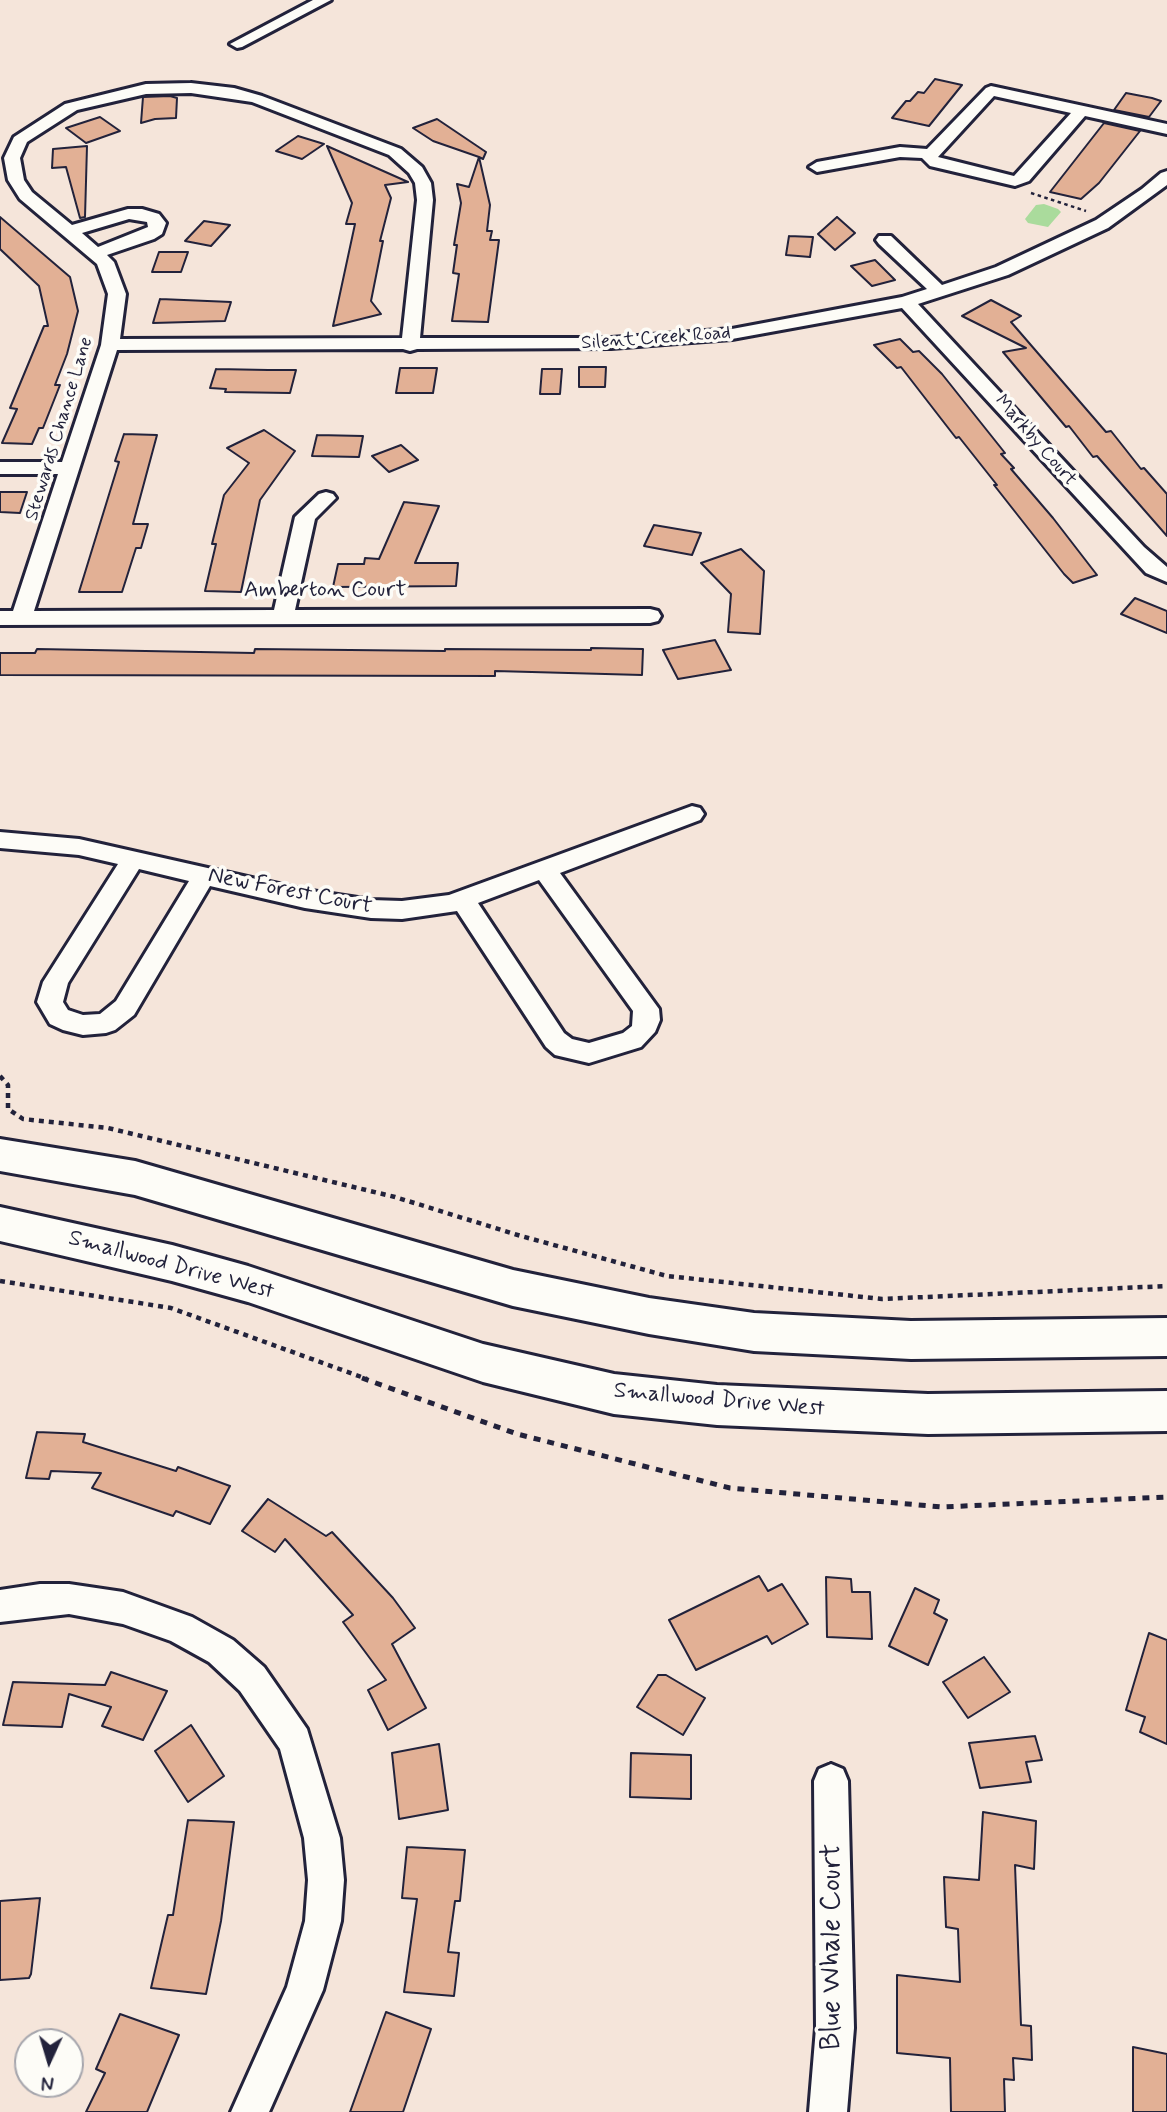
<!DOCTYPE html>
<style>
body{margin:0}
#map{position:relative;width:1167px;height:2112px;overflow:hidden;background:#f5e5da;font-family:Mynerve,sans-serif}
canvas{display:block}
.north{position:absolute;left:14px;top:2028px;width:70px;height:70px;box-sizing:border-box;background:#fdfcf7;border:2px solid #a5a5ac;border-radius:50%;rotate:184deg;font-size:19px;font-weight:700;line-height:28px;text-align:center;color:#22223b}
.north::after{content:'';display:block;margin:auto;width:24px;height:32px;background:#22223b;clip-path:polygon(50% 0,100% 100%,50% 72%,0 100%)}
</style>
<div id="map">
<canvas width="1167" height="2112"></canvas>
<div class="north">N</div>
</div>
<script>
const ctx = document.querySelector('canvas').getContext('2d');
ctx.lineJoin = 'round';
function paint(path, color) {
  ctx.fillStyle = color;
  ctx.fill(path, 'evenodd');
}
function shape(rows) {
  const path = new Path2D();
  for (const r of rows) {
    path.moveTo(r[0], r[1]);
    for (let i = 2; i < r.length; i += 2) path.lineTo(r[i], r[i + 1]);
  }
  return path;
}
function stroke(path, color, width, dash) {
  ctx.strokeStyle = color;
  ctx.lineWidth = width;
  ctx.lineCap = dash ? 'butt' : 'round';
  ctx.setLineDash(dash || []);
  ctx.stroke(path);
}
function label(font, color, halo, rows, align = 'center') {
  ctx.font = font + ' Mynerve,sans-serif';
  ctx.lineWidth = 7;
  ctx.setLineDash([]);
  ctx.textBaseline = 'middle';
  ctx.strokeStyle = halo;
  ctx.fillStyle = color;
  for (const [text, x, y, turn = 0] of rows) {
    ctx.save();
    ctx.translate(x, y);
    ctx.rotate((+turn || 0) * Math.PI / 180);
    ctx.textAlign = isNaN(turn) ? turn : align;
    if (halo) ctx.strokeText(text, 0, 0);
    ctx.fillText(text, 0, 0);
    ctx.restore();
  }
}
const green = shape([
 [1044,204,1058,209,1061,212,1048,227,1028,223,1025,219,1036,205]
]);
const building = shape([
 [935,79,962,85,929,126,892,118,906,101,910,101,918,92,924,93,935,79],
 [1126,93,1152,98,1161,101,1149,117,1114,110,1126,93],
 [170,96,177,98,176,118,155,119,141,123,143,97,170,96],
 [100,117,120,131,86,143,66,128,100,117],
 [437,119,486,152,483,159,479,157,490,205,487,231,492,231,490,240,499,240,488,322,452,321,459,274,453,273,457,245,454,245,461,203,457,184,469,187,479,157,433,141,413,128,437,119],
 [1104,123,1140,131,1099,183,1081,199,1050,192,1104,123],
 [298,136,324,144,302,159,276,151,298,136],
 [87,146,85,217,80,218,66,167,52,168,53,149,87,146],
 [327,146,408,182,385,185,391,198,380,241,383,241,371,301,381,314,333,326,355,224,346,224,352,203,327,146],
 [0,217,70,277,78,311,67,354,55,385,60,385,43,428,39,428,32,444,2,443,17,409,10,408,44,326,48,326,39,286,0,249,0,217],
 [837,217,855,233,835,250,818,234,837,217],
 [204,221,230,225,211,246,185,241,204,221],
 [789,236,813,237,810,257,786,255,789,236],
 [159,252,188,252,181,272,152,272,159,252],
 [875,260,895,280,872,286,851,266,875,260],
 [160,299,231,302,225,321,153,323,160,299],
 [991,300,1021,316,1011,322,1106,432,1111,431,1141,469,1144,468,1167,494,1167,536,1097,456,1093,457,1069,426,1066,427,1003,352,1026,348,962,316,991,300],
 [900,339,913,352,919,351,942,374,1005,453,1001,454,1014,468,1011,469,1053,518,1097,575,1073,583,1064,574,994,485,997,485,959,437,956,438,901,367,897,368,874,345,900,339],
 [579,367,606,367,605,387,579,387,579,367],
 [400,368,437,368,433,393,396,393,400,368],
 [216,369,268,370,296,370,290,393,225,392,226,389,210,388,216,369],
 [542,369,562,369,560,394,540,394,542,369],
 [264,430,295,451,260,500,241,592,205,591,216,544,212,544,224,495,249,463,227,448,264,430],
 [124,434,157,435,133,524,148,524,141,548,136,548,122,592,79,592,119,462,115,461,124,434],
 [317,435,363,436,359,457,312,456,317,435],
 [401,445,418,460,389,472,372,456,401,445],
 [0,492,27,492,20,513,0,512,0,492],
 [404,502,439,506,415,563,458,563,456,586,333,587,338,564,364,564,365,558,379,559,404,502],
 [654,525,701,533,692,555,644,546,654,525],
 [741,549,764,571,760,634,728,632,731,594,701,563,741,549],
 [1135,598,1167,611,1167,633,1121,614,1135,598],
 [715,640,731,670,678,679,663,650,715,640],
 [591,648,643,649,642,675,495,671,495,676,0,675,0,653,35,653,37,649,254,653,255,649,445,651,445,649,591,650,591,648],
 [37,1432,85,1434,83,1442,176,1471,178,1467,230,1486,210,1524,176,1511,173,1516,92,1488,101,1473,51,1471,49,1479,26,1478,37,1432],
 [268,1499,326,1536,332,1532,393,1598,415,1628,392,1644,426,1708,388,1730,368,1690,386,1680,343,1622,353,1615,285,1539,275,1552,242,1531,268,1499],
 [759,1576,768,1591,782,1584,808,1624,772,1644,767,1636,696,1670,669,1620,759,1576],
 [826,1577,851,1579,852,1592,870,1592,872,1639,827,1637,826,1577],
 [915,1588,939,1600,934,1613,947,1620,928,1665,889,1646,915,1588],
 [1149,1633,1167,1640,1167,1744,1140,1732,1145,1717,1126,1710,1149,1633],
 [984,1657,1010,1692,968,1718,943,1682,984,1657],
 [111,1672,167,1691,143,1740,102,1726,111,1707,69,1694,62,1727,3,1725,13,1682,105,1685,111,1672],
 [658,1675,666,1675,705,1698,683,1735,637,1707,658,1675],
 [191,1725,224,1776,188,1802,155,1751,191,1725],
 [1035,1736,1042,1760,1026,1762,1031,1782,980,1788,969,1743,1035,1736],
 [439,1744,448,1810,399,1819,392,1753,439,1744],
 [631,1753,691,1755,691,1799,630,1797,631,1753],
 [983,1812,1036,1821,1034,1869,1015,1865,1021,2025,1031,2026,1032,2060,1013,2058,1014,2080,1004,2079,1005,2112,951,2112,950,2058,897,2053,897,1975,960,1982,958,1929,946,1927,944,1877,979,1880,983,1812],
 [188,1820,234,1822,221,1921,206,1994,151,1988,168,1915,173,1915,188,1820],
 [407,1847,465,1850,460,1901,455,1901,448,1952,459,1953,454,1996,404,1992,417,1899,402,1898,407,1847],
 [40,1898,31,1974,29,1978,0,1980,0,1901,40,1898],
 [386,2012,431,2029,403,2112,350,2112,386,2012],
 [120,2014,179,2035,147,2112,86,2112,105,2073,96,2069,120,2014],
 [1133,2047,1167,2054,1167,2112,1133,2112,1133,2047]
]);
const pathFar2 = shape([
 [1031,193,1086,211]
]);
const pathFar1 = shape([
 [0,1076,8,1085,8,1109,23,1119,108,1128,395,1197,521,1236,667,1276,882,1299,1167,1286],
 [0,1281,171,1308,367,1379]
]);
const path = shape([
 [362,1378,517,1434,730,1488,942,1507,1167,1497]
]);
const street = shape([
 [313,0,331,0,242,47,237,48,230,44,313,0],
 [191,83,234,88,262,96,401,149,422,167,431,183,433,200,420,338,611,338,732,329,902,297,927,289,879,244,876,240,879,236,891,236,942,285,996,267,1096,220,1142,189,1161,173,1167,171,1167,185,1108,228,1008,275,918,304,1144,547,1167,567,1167,582,1146,573,902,308,732,339,611,348,417,349,410,351,403,349,117,350,34,611,274,610,295,517,319,494,326,492,333,494,336,498,315,519,295,610,650,609,658,611,661,616,658,621,650,623,0,625,0,611,13,611,58,474,0,474,0,462,62,462,101,345,108,294,97,264,20,199,8,180,4,158,14,137,65,104,146,84,191,83],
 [191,93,252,102,389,155,409,173,415,183,417,200,402,338,120,339,126,294,114,262,107,255,154,239,162,234,166,223,159,214,142,209,128,209,72,225,32,192,24,180,20,158,27,142,77,110,146,94,191,93],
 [129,219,147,222,148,227,98,247,82,233,129,219],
 [991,86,1167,124,1167,134,1085,116,1029,181,1015,186,930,166,922,158,900,157,817,172,809,167,817,162,900,147,927,149,986,88,991,86],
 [994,96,1071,113,1014,176,938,157,994,96],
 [692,806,700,808,704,814,700,820,560,873,659,1009,660,1020,655,1032,641,1047,589,1063,555,1055,546,1047,457,911,402,919,371,918,305,908,210,886,134,1015,115,1030,106,1033,83,1035,63,1030,50,1024,37,1002,43,982,118,864,79,855,0,848,0,832,79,839,305,890,371,900,402,901,449,895,692,806],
 [139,869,189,881,116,1001,100,1014,83,1015,68,1010,63,1002,68,983,139,869],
 [539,880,633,1011,632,1026,623,1033,589,1043,572,1039,564,1033,478,903,539,880],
 [40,1584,69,1584,123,1592,192,1617,233,1640,264,1667,307,1729,340,1838,344,1880,341,1921,323,1990,269,2112,231,2112,287,1987,305,1921,308,1880,304,1838,280,1749,240,1691,209,1662,171,1641,123,1624,69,1614,0,1622,0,1590,40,1584],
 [831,1764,843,1769,848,1781,854,2028,847,2112,809,2112,816,2028,814,1781,819,1769,831,1764]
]);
const secondary = shape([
 [0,1139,135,1161,513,1270,649,1298,754,1313,911,1321,1167,1318,1167,1356,911,1359,754,1351,649,1334,513,1306,135,1195,0,1171,0,1139],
 [0,1207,172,1245,248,1266,483,1344,614,1374,717,1385,928,1394,1167,1391,1167,1431,928,1434,717,1425,614,1414,483,1382,248,1302,172,1281,0,1241,0,1207]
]);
const farStreetnames = [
 ["Silent Creek Road",656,339,-4],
 ["Stewards Chance Lane",60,429,-73],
 ["Markby Court",1035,441,49]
];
const streetNames = [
 ["Amberton Court",325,591],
 ["New Forest Court",290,892,11],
 ["Smallwood Drive West",171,1266,15],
 ["Smallwood Drive West",719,1401,5]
];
const nearStreetnames = [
 ["Blue Whale Court",833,1947,-90]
];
paint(green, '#aadb9c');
paint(building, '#e2b095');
stroke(building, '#22223b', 2);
stroke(street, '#22223b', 6);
stroke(secondary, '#22223b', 6);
stroke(pathFar2, '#22223b', 2.5, [3.5, 3.5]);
stroke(pathFar1, '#22223b', 4.5, [5, 5]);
stroke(path, '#22223b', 5, [7, 7]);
paint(street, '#fdfcf7');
paint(secondary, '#fdfcf7');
label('19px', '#22223b', '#fdfcf7', farStreetnames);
label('23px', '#22223b', '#fdfcf7', streetNames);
label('28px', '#22223b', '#fdfcf7', nearStreetnames);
</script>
